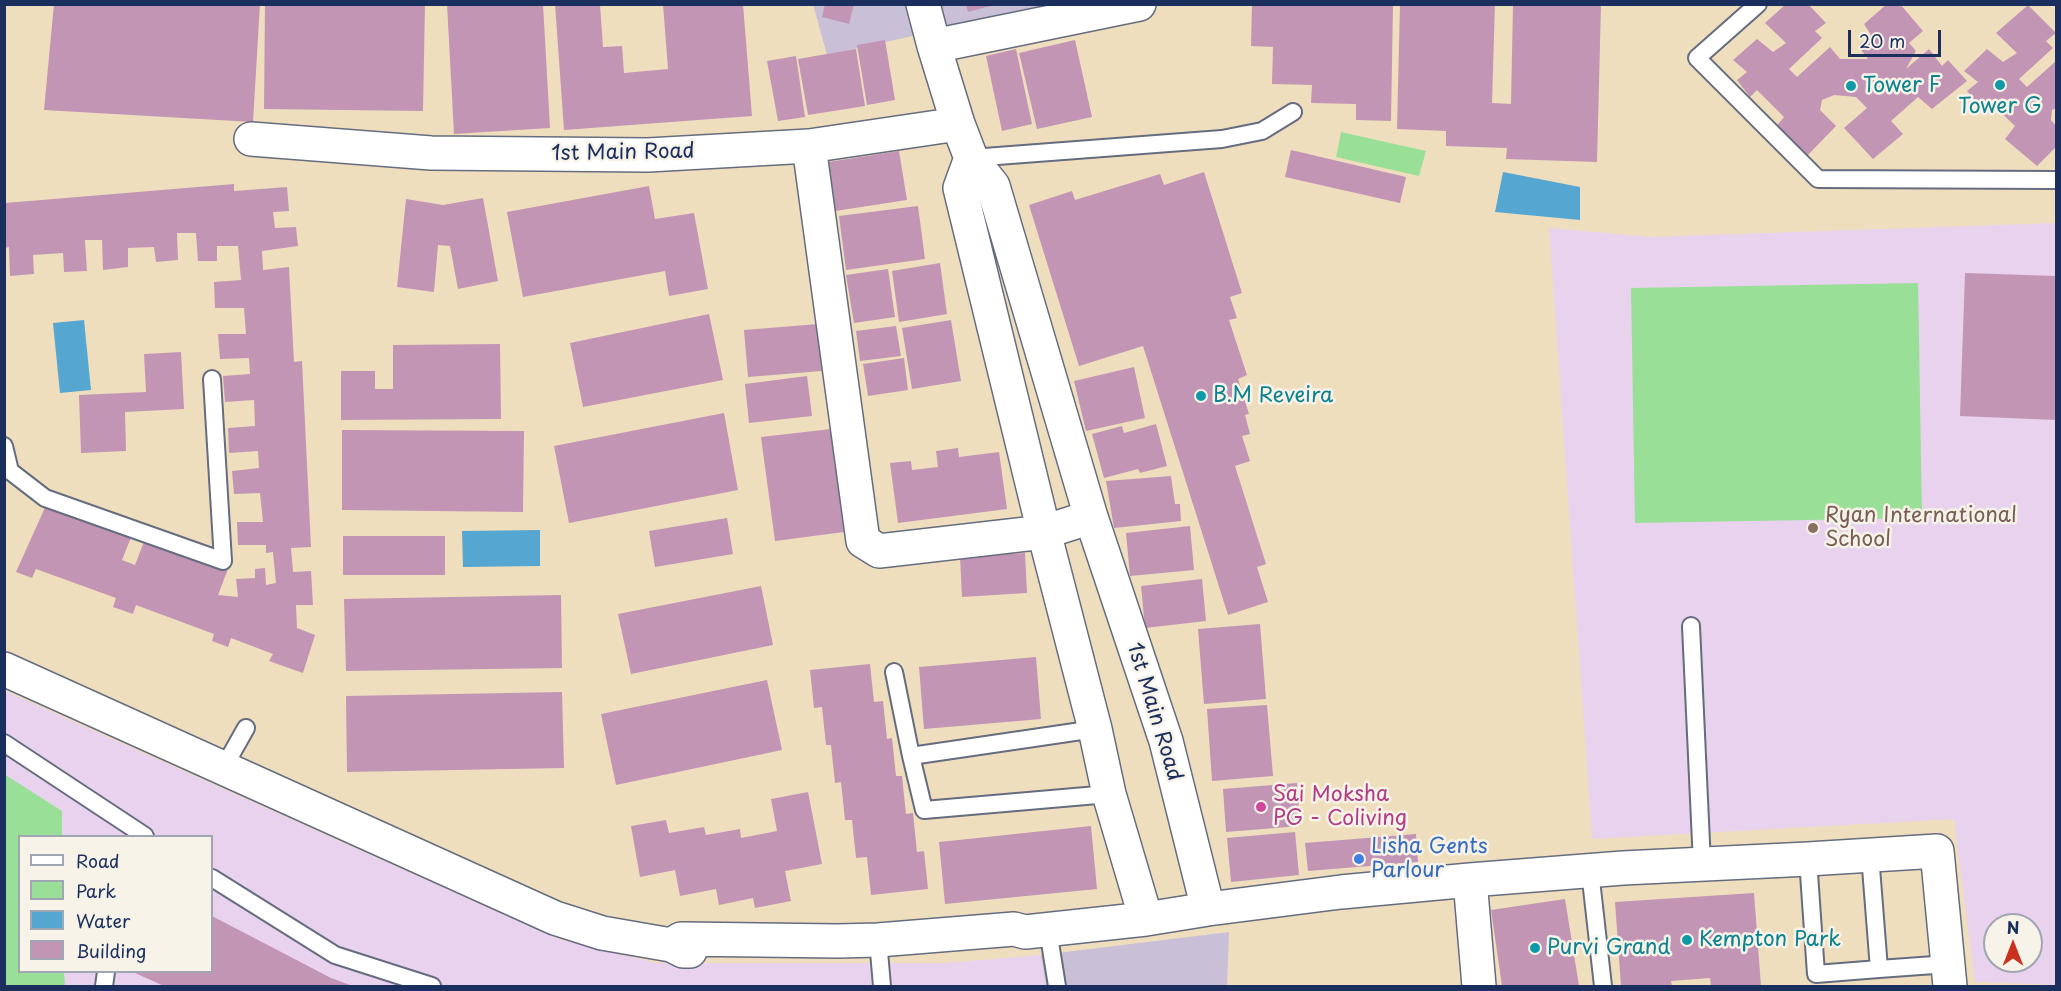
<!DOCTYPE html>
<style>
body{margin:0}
#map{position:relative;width:2061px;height:991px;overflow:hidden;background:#efdebd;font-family:"Playpen Sans",sans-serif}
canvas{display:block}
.frame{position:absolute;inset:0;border:6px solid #1b2f5e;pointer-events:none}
.legend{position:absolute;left:18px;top:835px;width:195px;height:138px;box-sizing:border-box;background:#f7f3e8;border:2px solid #9fa5b1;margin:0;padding:8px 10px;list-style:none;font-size:18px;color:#1b2f5e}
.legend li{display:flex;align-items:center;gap:12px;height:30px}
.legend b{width:30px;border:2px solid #9fa5b1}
.north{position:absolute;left:1983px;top:913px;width:60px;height:60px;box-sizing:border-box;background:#f7f3e8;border:2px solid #9fa5b1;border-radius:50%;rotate:0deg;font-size:16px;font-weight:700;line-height:24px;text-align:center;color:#1b2f5e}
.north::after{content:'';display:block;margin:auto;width:21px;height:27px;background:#c8321e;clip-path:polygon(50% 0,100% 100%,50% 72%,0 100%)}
.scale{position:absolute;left:1848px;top:30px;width:93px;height:27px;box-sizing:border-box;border:3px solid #1b2f5e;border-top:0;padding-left:8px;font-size:18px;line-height:21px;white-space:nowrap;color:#1b2f5e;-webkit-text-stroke:4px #f7f3e8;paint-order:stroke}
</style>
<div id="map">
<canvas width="2061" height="991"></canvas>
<div class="frame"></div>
<ul class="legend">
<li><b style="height:8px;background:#fff"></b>Road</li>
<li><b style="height:16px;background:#9adf97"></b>Park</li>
<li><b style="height:16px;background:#55a6d0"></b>Water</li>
<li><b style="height:16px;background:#c295b5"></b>Building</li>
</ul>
<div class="north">N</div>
<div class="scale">20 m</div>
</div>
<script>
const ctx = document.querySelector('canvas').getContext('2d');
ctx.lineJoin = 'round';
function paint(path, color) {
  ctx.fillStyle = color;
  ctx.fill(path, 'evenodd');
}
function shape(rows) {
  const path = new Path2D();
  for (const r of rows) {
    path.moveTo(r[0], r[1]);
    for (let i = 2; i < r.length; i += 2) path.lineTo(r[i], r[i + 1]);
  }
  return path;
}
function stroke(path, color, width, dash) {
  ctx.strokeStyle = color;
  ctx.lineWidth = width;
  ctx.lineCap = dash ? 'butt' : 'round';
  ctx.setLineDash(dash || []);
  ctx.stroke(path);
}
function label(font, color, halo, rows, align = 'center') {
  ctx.font = font + ' "Playpen Sans",sans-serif';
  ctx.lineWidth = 5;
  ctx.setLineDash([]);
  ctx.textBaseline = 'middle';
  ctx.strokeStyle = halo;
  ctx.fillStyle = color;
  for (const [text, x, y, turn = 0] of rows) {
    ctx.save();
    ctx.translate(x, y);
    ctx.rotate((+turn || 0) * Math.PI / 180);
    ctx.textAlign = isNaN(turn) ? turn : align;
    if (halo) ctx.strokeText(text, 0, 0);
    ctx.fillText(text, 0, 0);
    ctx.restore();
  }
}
const built = shape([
 [2056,223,2056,985,1975,982,1954,819,1592,839,1549,228,1650,237],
 [1995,925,2031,925,2031,961,1995,961],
 [5,691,558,939,657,963,946,963,1041,955,1046,986,5,986],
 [20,836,212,836,212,972,20,972]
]);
const industrial = shape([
 [813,4,1053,5,827,55],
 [1229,932,1227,986,1046,986,1041,955]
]);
const green = shape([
 [1341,132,1426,151,1419,176,1336,157],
 [1918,283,1922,518,1635,523,1631,288],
 [4,774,62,811,62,836,20,836,20,972,64,972,65,986,5,986]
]);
const water = shape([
 [1503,172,1580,187,1580,220,1495,212],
 [84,320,91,390,60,393,53,323],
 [540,530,540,566,463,567,462,531]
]);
const building = shape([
 [54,4,260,4,253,122,44,110],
 [265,4,425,4,423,111,264,109],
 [447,4,543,4,550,128,454,134],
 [555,4,600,4,603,47,622,46,624,73,668,69,663,4,743,4,752,116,564,130],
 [825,4,854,4,849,24,822,17],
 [966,4,994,4,994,5,968,12],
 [1252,4,1393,4,1391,121,1356,120,1356,104,1311,103,1312,85,1272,84,1273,47,1251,46],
 [1400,4,1495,4,1492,103,1511,104,1513,4,1601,4,1597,162,1506,159,1507,148,1446,146,1446,131,1397,129],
 [1786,4,1808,4,1826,23,1815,31,1822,38,1789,69,1797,77,1830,47,1840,59,1868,59,1858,46,1871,35,1864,24,1887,4,1900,4,1923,31,1909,43,1916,51,1906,69,1929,49,1942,66,1948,60,1967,81,1932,109,1918,97,1891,121,1903,134,1873,159,1844,128,1867,108,1856,97,1834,95,1822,100,1820,110,1836,126,1807,156,1775,128,1784,117,1757,90,1750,97,1737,80,1747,72,1733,60,1757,39,1773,52,1786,43,1765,23],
 [2028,5,2056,33,2046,41,2053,48,2019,79,2027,87,2056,61,2056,108,2052,110,2051,120,2056,126,2056,147,2037,166,2005,139,2015,126,1988,100,1980,107,1967,91,1978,82,1964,71,1987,49,2003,62,2017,53,1996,33],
 [885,40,895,100,867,105,857,45],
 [1075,40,1092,117,1037,129,1019,53],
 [856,49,865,106,808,115,798,59],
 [1016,49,1032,124,1002,131,986,56],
 [796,56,805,117,778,121,767,61],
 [1291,150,1406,177,1400,203,1285,177],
 [899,151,907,200,835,211,828,162],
 [1204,172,1242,293,1230,297,1237,318,1229,320,1247,375,1238,379,1249,414,1245,415,1250,434,1242,436,1250,461,1235,466,1266,564,1257,567,1268,602,1228,615,1143,346,1079,366,1029,205,1072,191,1075,200,1160,174,1164,185],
 [234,184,234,191,287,187,289,211,273,212,275,228,296,227,298,246,262,251,263,270,289,267,294,362,302,361,311,547,291,548,293,572,311,571,313,605,296,605,297,628,315,635,303,673,269,661,273,654,231,638,228,647,212,641,214,634,136,605,133,614,113,607,116,598,36,569,32,578,16,572,47,503,132,535,122,560,135,565,145,539,228,569,218,595,238,597,236,579,255,578,255,569,265,568,266,585,276,583,273,552,266,553,266,545,238,545,237,522,263,522,260,493,234,494,232,471,259,468,258,451,229,453,228,428,255,426,254,400,225,402,223,376,250,374,249,358,220,359,218,334,246,334,244,308,215,308,214,282,241,280,238,246,217,246,217,261,198,261,196,233,177,233,178,260,156,262,154,247,128,248,128,267,103,270,102,240,85,240,87,271,64,272,63,253,33,255,34,274,10,276,9,247,5,248,5,203],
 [649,186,655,219,694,213,708,289,669,296,665,271,523,297,507,212],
 [483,198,498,281,458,289,450,246,438,245,434,292,397,287,406,199,443,205],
 [918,206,925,259,846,270,839,216],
 [940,263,947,314,899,322,892,271],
 [888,269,895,317,854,323,846,275],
 [1965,273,2056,276,2056,420,1960,416],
 [709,314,723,380,583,407,570,343],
 [951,320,961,381,912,389,902,328],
 [818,324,822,371,748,377,744,330],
 [896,326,901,356,860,361,856,331],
 [500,344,501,419,341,420,341,371,375,371,375,389,393,389,393,345],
 [181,352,184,409,125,412,126,451,81,453,79,395,146,392,144,354],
 [904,358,908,390,868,396,863,364],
 [1134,367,1145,418,1086,431,1074,381],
 [807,376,812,416,749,423,745,384],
 [724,413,738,490,569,523,554,446],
 [1156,424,1167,466,1140,473,1138,469,1104,478,1092,434,1122,426,1124,433],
 [831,429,844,532,775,541,761,437],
 [342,430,524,431,523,512,342,510],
 [958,448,959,457,999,452,1007,509,898,523,890,463,911,461,912,470,938,467,936,451],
 [1171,476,1175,504,1180,504,1181,521,1114,528,1106,481],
 [727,518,733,554,655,567,649,531],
 [1190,526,1194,570,1130,576,1126,533],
 [343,536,445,536,445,575,343,575],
 [1025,553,1027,593,962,597,960,557],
 [1202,579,1206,621,1145,628,1141,586],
 [761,586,773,645,631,674,618,614],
 [561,595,562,668,346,671,344,599],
 [1260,624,1266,699,1204,704,1198,629],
 [1036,657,1041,719,924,729,919,667],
 [870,664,874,702,883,701,887,739,892,738,896,776,902,776,906,814,913,813,917,852,924,851,928,889,871,895,867,857,856,858,852,820,845,820,841,782,835,783,831,745,826,745,822,707,814,708,810,670],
 [767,680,782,750,616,785,601,714],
 [562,692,564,768,347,772,346,696],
 [1267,705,1273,776,1212,781,1207,709],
 [1297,783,1300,826,1226,832,1223,789],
 [808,792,822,864,785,871,791,901,755,908,753,898,719,905,716,889,680,896,675,870,640,877,631,826,666,820,669,833,704,827,706,835,740,829,741,838,777,831,771,799],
 [1091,826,1097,889,945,904,939,842],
 [1295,832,1299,875,1231,882,1227,838],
 [1416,834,1418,862,1308,871,1305,843],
 [1754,893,1761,986,1711,986,1710,978,1671,981,1672,986,1621,986,1615,902],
 [1565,899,1579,986,1502,986,1491,910],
 [212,916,331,978,353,986,164,986,135,973,135,972,212,972]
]);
const lane = shape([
 [1758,4,1697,58,1818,179,2056,180],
 [971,158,1222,139,1262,131,1293,112],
 [4,446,10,471,45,498,223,561,212,379],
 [1691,626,1702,864],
 [894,672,911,756],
 [1095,729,911,756,924,810,1109,794],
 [4,743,145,836],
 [224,767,246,728],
 [1808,859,1816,974,1879,969,1870,855],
 [1590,871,1603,986],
 [212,878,335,955,432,986],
 [1048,930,1057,986],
 [878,940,882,986],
 [1879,969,1948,964],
 [104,986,106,972]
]);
const street = shape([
 [923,4,934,46,958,124],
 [934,46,1139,4],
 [251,139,431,153,648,155,809,146,958,124,971,158,993,186,1091,517,1166,741,1208,909],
 [809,146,863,541,879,551,1044,532,1091,517],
 [971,158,960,188,1044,532,1095,729,1109,794,1146,919],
 [4,669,555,918,602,933,671,945,683,951,690,951],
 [1470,880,1479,986],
 [671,945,681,939,838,941,878,940,1014,929,1025,932,1146,919,1208,909,1341,892,1470,880,1623,868,1808,859,1937,851,1950,986]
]);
const markers = [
 [2000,85,6,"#0f9aa8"],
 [1851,86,6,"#0f9aa8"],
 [1201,396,6,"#0f9aa8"],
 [1813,528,6,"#8d6e63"],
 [1261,807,6,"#d1479c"],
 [1359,859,6,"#3f7fe0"],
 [1687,940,6,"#0f9aa8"],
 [1535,948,6,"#0f9aa8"]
];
const cultureNames = [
 ["Tower F",1863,86],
 ["Tower G",2000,107,"center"],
 ["B.M Reveira",1213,396],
 ["Kempton Park",1699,940],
 ["Purvi Grand",1547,948]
];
const streetNames = [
 ["1st Main Road",623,153,-1],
 ["1st Main Road",1154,712,73]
];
const educationNames = [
 ["Ryan International",1825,516],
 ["School",1825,540]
];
const hotelNames = [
 ["Sai Moksha",1273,795],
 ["PG - Coliving",1273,819]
];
const shopNames = [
 ["Lisha Gents",1371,847],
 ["Parlour",1371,871]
];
paint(built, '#e8d2ee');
paint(industrial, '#c9bfd7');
paint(green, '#9adf97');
paint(water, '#55a6d0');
paint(building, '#c295b5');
stroke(lane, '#656c7f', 20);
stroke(street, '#656c7f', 36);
stroke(lane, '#fff', 16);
stroke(street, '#fff', 33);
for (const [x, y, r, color] of markers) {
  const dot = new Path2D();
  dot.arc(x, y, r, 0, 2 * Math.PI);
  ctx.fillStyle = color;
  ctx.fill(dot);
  stroke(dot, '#f7f3e8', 2);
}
label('21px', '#0d838f', '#f7f3e8', cultureNames, 'left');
label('21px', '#1b2f5e', '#f7f3e8', streetNames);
label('21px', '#785e54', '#f7f3e8', educationNames, 'left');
label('21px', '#b23c85', '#f7f3e8', hotelNames, 'left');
label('21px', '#366cbe', '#f7f3e8', shopNames, 'left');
</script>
